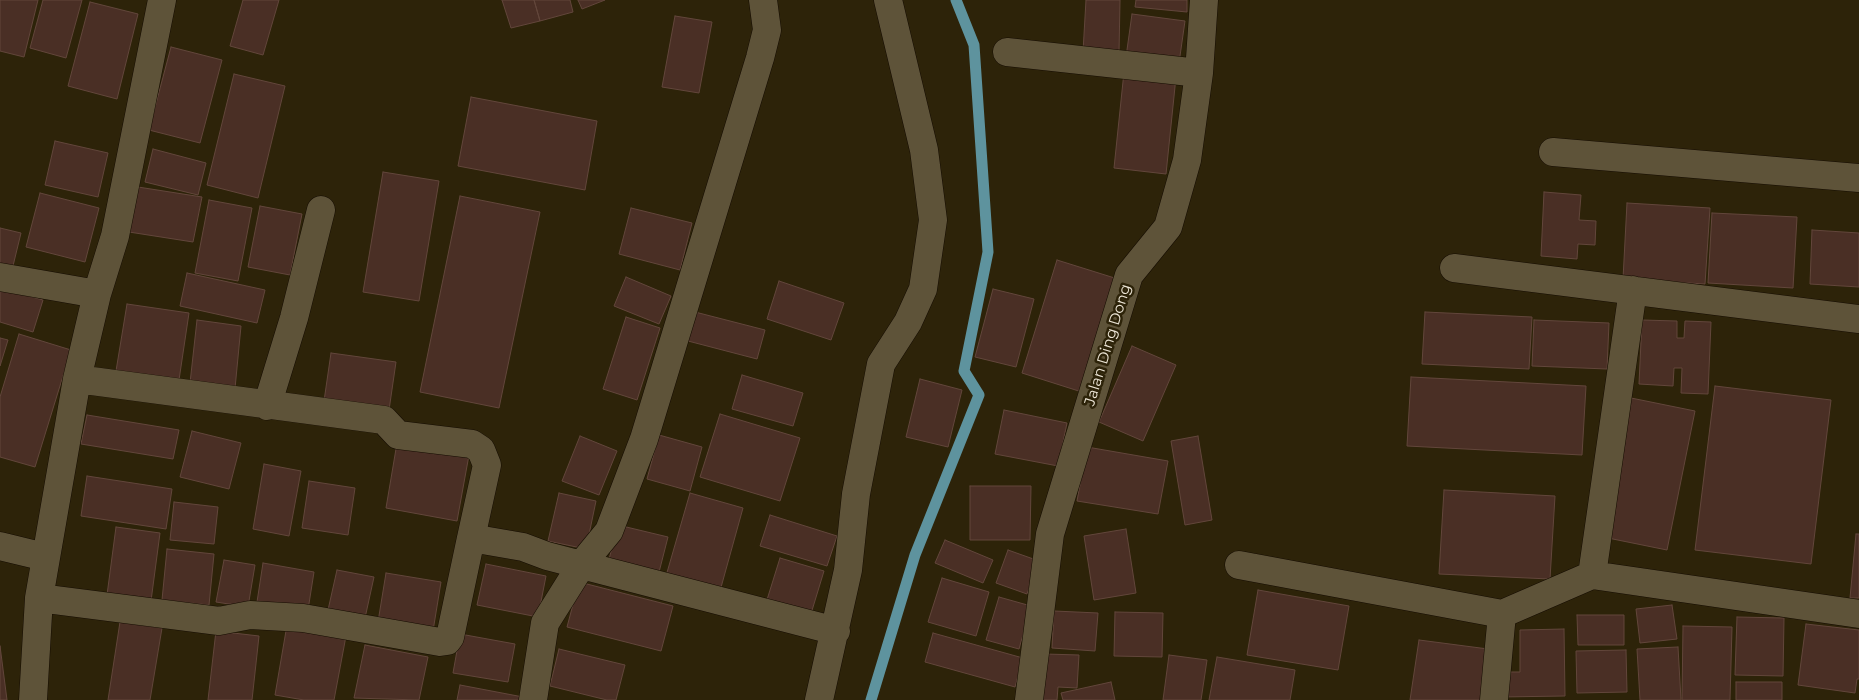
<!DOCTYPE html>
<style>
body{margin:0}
canvas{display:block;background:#2d2309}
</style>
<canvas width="1859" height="700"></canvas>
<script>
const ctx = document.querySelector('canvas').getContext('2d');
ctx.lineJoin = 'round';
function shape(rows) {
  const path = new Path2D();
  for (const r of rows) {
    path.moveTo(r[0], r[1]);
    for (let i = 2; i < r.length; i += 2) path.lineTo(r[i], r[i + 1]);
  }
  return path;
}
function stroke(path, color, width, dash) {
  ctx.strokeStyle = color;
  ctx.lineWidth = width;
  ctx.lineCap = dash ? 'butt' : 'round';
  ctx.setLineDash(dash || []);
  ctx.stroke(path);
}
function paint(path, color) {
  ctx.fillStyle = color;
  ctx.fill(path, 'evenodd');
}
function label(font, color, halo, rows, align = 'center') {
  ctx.font = font + ' Montserrat,sans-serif';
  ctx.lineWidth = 5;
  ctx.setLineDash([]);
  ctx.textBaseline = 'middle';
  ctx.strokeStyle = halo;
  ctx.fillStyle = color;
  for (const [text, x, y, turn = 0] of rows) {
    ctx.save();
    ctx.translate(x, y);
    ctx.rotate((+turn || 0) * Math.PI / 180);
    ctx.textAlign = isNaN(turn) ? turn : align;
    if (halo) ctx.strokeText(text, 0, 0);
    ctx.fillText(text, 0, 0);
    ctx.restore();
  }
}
const stream = shape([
 [871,700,915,555,979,395,964,371,988,252,974,45,956,0]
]);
const building = shape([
 [0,0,38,0,24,57,0,51,0,0],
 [43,0,82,0,66,58,30,48,43,0],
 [243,0,279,0,263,55,230,46,243,0],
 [502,0,534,0,540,21,511,28,502,0],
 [534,0,570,0,573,12,540,21,534,0],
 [578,0,605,0,582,9,578,0],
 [1086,0,1120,0,1119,53,1083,52,1086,0],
 [1136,0,1187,0,1187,12,1135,7,1136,0],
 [90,2,138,14,117,99,68,86,90,2],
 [1132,14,1185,21,1179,63,1126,57,1132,14],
 [675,16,712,22,699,93,662,87,675,16],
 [171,47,222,60,200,143,149,130,171,47],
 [1124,72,1176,77,1166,174,1114,168,1124,72],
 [234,74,285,86,258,198,207,185,234,74],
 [471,97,597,121,585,190,458,166,471,97],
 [55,141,108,153,98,197,45,185,55,141],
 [153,149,206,163,198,195,145,182,153,149],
 [383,172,439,181,419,301,363,292,383,172],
 [138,187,202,197,193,242,129,232,138,187],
 [1544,192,1581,195,1579,220,1596,221,1595,245,1578,244,1577,259,1541,256,1544,192],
 [40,193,99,208,85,262,26,247,40,193],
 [460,196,540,212,499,408,420,392,460,196],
 [209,200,252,208,238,281,195,273,209,200],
 [1627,203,1710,208,1705,284,1623,279,1627,203],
 [260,206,302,214,290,275,248,267,260,206],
 [631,208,692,223,680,270,619,254,631,208],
 [1712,213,1797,217,1793,288,1708,283,1712,213],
 [0,228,21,233,12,270,0,267,0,228],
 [1812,230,1859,233,1859,287,1810,284,1812,230],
 [1057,260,1121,280,1085,393,1022,373,1057,260],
 [187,273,265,290,257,323,180,306,187,273],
 [626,277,671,296,659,324,614,306,626,277],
 [779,281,844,303,831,340,767,319,779,281],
 [0,288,43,300,33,332,0,322,0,288],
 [993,289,1034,299,1016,367,975,357,993,289],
 [127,304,189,313,179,380,116,371,127,304],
 [695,312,765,330,757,359,688,341,695,312],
 [1425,312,1532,317,1529,369,1422,364,1425,312],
 [626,317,660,328,637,400,603,389,626,317],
 [197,320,241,326,234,399,189,392,197,320],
 [1534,320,1609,323,1607,369,1532,366,1534,320],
 [1642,320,1677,321,1677,338,1684,338,1685,321,1711,322,1708,394,1681,393,1682,368,1674,368,1673,386,1639,384,1642,320],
 [19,334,71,350,35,467,0,457,0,397,19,334],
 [0,338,8,340,0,366,0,338],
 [1132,346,1176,365,1143,441,1099,422,1132,346],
 [331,353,396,362,388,417,323,408,331,353],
 [742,375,803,393,793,426,732,409,742,375],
 [1411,377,1586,386,1582,455,1407,446,1411,377],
 [920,379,962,390,948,447,906,437,920,379],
 [1715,386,1831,400,1811,564,1695,550,1715,386],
 [1631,398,1695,411,1667,550,1603,537,1631,398],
 [1004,410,1067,423,1058,466,995,454,1004,410],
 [720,414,800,438,780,501,700,477,720,414],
 [87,415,179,430,173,459,81,444,87,415],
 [192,431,241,443,229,489,180,477,192,431],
 [659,435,702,447,690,491,647,479,659,435],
 [580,436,617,451,599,495,562,481,580,436],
 [1198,436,1212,520,1185,525,1171,441,1198,436],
 [397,443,469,455,457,521,386,508,397,443],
 [1087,447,1168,461,1158,514,1077,501,1087,447],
 [264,464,301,471,289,536,253,529,264,464],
 [87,476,172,489,166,529,81,516,87,476],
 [309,481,355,488,348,535,302,528,309,481],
 [970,486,1031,486,1030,540,970,540,970,486],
 [1444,490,1555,496,1550,579,1439,574,1444,490],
 [559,493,596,501,586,549,548,541,559,493],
 [690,493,743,508,720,591,666,576,690,493],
 [174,502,218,507,214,544,170,540,174,502],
 [770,515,837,536,827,566,760,546,770,515],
 [618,525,668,537,657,580,607,567,618,525],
 [116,527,160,533,151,601,107,595,116,527],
 [1126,529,1136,593,1094,600,1084,536,1126,529],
 [1856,534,1859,534,1859,598,1850,598,1856,534],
 [945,540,993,560,983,583,935,563,945,540],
 [167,549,214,554,209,605,162,600,167,549],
 [1008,550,1039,561,1027,594,996,583,1008,550],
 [780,558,824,571,810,617,766,603,780,558],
 [224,560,255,565,248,607,216,602,224,560],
 [263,563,314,572,308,610,257,602,263,563],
 [486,564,546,576,538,617,477,605,486,564],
 [337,570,374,577,365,618,328,610,337,570],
 [386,573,441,582,432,637,377,628,386,573],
 [942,578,989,592,976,636,928,622,942,578],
 [579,582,673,606,661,651,567,627,579,582],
 [1258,590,1349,606,1338,670,1247,655,1258,590],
 [999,597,1031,606,1019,649,986,640,999,597],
 [1672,605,1677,639,1640,643,1636,609,1672,605],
 [1054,611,1098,613,1095,651,1052,648,1054,611],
 [1115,612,1163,613,1162,657,1114,656,1115,612],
 [1577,615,1624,615,1624,645,1578,645,1577,615],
 [1737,617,1784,618,1783,676,1735,675,1737,617],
 [120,622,162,628,150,700,108,700,120,622],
 [1806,624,1859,630,1859,679,1857,679,1855,693,1798,685,1806,624],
 [287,625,346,636,334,700,304,700,275,695,287,625],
 [1683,626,1732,627,1730,700,1682,700,1683,626],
 [1564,629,1565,696,1500,697,1500,672,1520,672,1520,630,1564,629],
 [216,631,259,636,252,700,208,700,216,631],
 [933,633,1023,658,1015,687,925,662,933,633],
 [460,634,515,644,508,682,453,673,460,634],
 [1419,640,1488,649,1481,700,1410,700,1419,640],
 [365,645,428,657,419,700,354,698,365,645],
 [0,646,7,700,0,700,0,646],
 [1678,647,1681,700,1640,700,1637,649,1678,647],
 [559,649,625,665,616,700,607,700,550,686,559,649],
 [1626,650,1627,692,1577,693,1576,651,1626,650],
 [1045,654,1079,655,1077,688,1058,687,1057,700,1035,700,1045,654],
 [1169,655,1207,660,1201,700,1163,700,1169,655],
 [1217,657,1295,670,1290,700,1209,700,1217,657],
 [1111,682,1115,700,1063,700,1061,693,1111,682],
 [1736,682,1782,682,1782,700,1736,700,1736,682],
 [460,685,523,697,522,700,457,700,460,685]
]);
const street = shape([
 [1007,52,1199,73],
 [1553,152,1859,178],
 [1454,268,1859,319],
 [0,277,97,294],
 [77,379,384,420,398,435,472,444,481,450,487,465,471,538,523,547,547,556,836,631],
 [267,406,294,318,321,210],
 [0,546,45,557],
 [1239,565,1502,614,1592,575,1859,614],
 [1592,575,1633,290],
 [39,598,219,621,250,615,303,618,440,642,447,641,450,637,471,538],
 [33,700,39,598,77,379,97,294,115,236,162,0],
 [533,700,545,623,582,564,609,531,644,439,760,58,767,30,763,0],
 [819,700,848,570,856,494,881,364,908,322,923,289,933,220,924,150,888,0],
 [1029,700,1050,534,1129,275,1168,227,1187,160,1199,73,1204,0],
 [1494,700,1502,614]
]);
const streetNames = [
 ["Jalan Ding Dong",1108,345,-73]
];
stroke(stream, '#5e939e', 11);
paint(building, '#4a2f25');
stroke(building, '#62463b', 1);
stroke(street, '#150c00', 29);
stroke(street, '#5e5339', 28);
label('15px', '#ede6d7', '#2d2309', streetNames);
</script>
